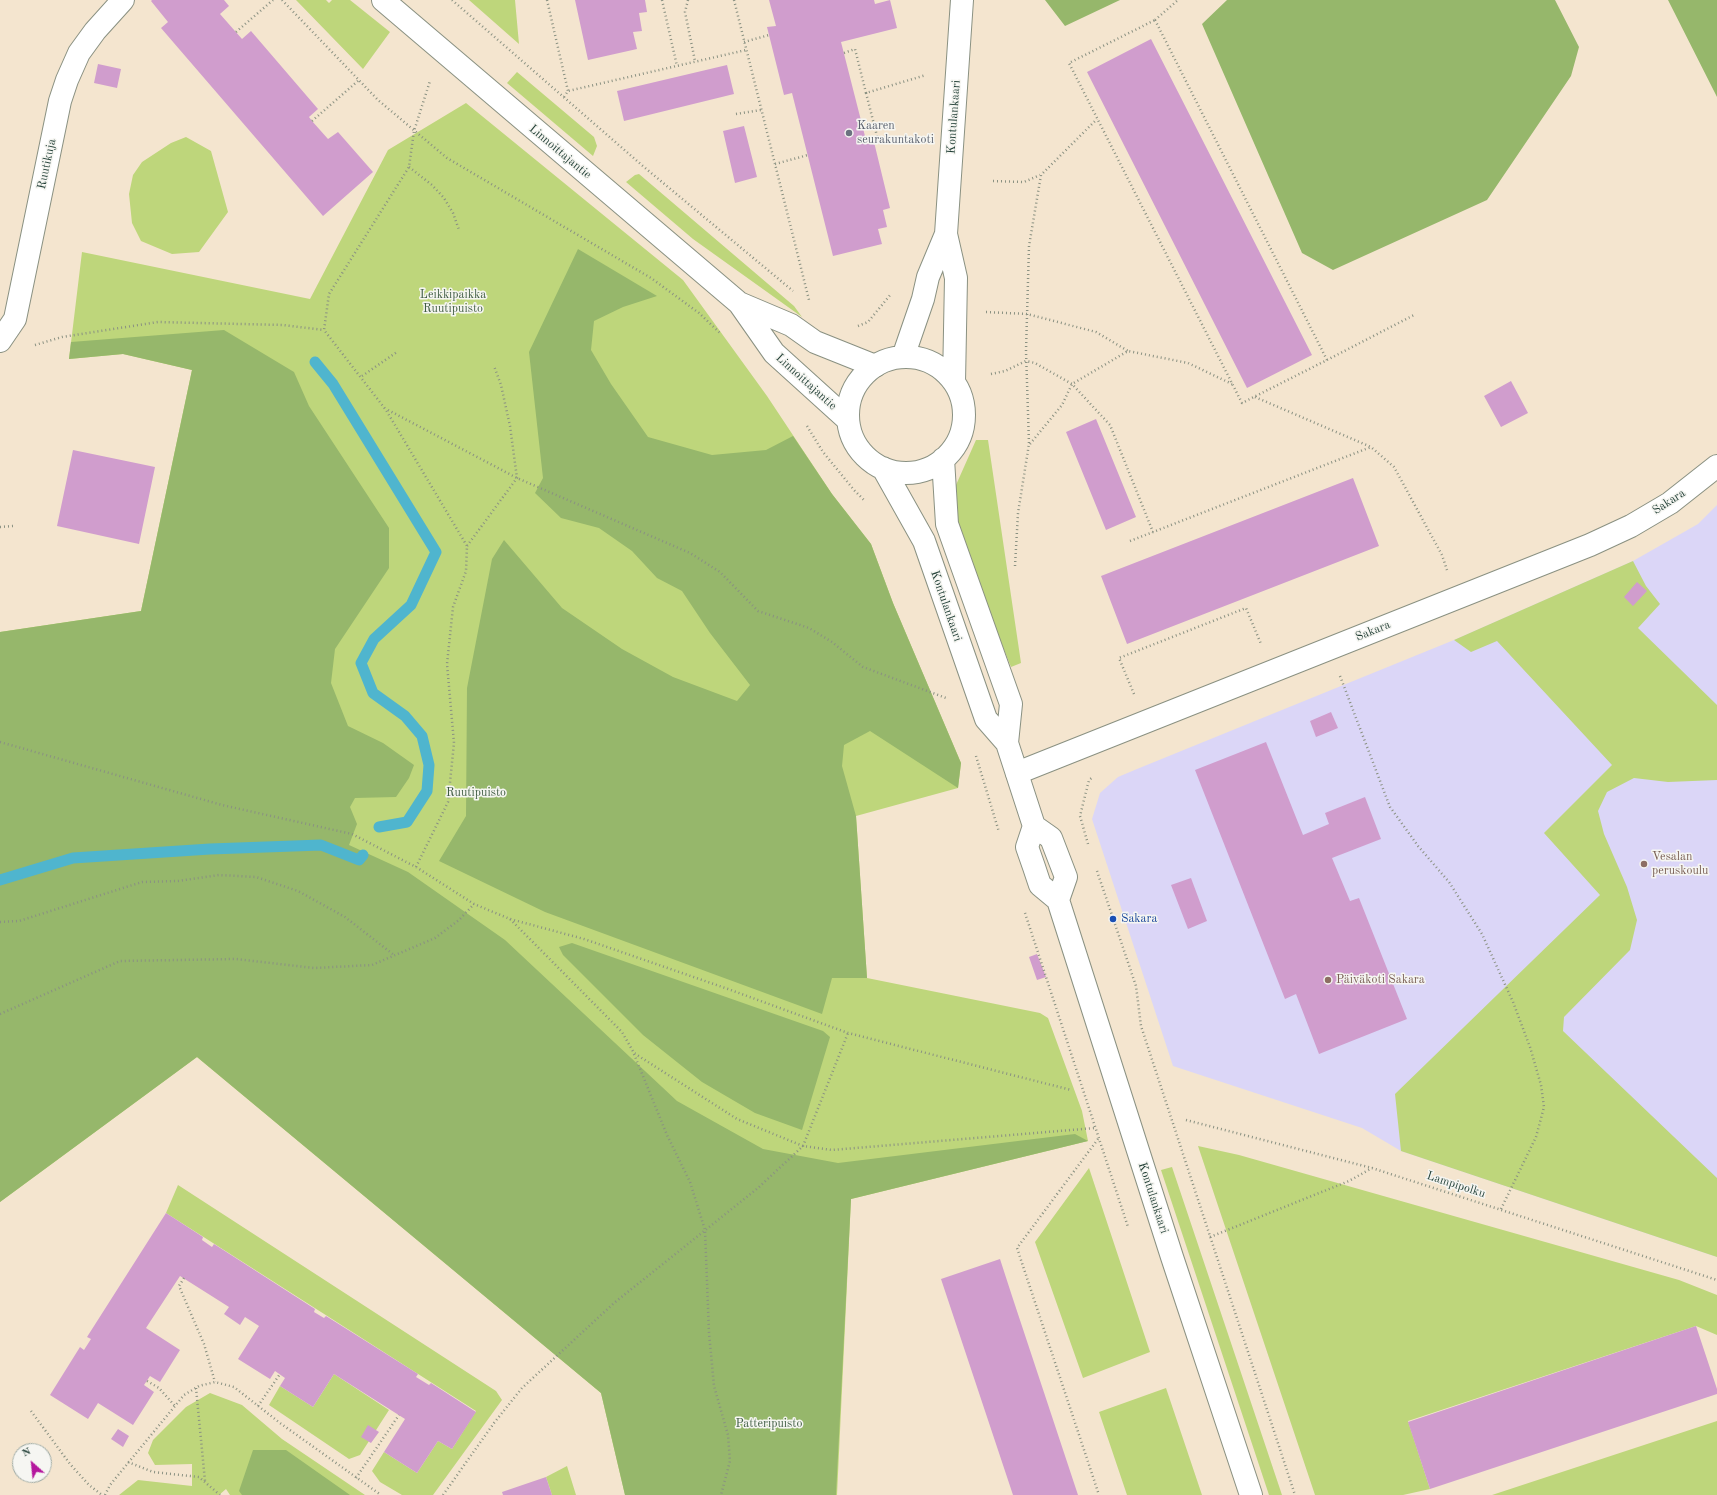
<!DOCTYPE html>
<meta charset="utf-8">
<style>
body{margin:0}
#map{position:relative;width:1717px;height:1495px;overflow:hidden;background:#f4e5cf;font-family:"Old Standard TT",serif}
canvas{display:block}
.north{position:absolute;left:12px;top:1443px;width:40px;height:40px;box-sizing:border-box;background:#f6f6f2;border:1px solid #a0aca6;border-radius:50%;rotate:333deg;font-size:11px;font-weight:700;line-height:16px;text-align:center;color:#1f3d34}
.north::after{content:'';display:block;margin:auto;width:14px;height:18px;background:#b5179e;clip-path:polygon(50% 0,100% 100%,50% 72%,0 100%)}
</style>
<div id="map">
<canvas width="1717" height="1495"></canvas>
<div class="north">N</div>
</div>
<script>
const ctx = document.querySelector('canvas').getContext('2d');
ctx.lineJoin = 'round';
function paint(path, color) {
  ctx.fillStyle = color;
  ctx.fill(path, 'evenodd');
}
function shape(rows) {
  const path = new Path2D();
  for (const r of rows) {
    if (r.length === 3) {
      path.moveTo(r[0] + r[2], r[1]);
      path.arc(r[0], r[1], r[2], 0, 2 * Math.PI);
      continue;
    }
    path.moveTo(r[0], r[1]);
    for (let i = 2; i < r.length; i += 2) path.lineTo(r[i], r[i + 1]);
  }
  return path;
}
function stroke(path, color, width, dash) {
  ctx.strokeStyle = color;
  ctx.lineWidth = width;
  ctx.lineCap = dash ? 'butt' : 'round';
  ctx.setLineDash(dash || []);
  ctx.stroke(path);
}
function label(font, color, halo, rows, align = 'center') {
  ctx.font = font + ' "Old Standard TT",serif';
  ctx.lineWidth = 3;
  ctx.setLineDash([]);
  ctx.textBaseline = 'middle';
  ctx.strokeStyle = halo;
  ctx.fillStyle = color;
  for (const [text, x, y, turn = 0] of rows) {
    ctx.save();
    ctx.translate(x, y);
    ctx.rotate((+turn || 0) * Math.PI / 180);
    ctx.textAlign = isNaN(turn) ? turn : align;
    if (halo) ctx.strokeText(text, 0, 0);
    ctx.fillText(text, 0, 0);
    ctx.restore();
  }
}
const built = shape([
 [1717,505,1717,1257,1401,1151,1362,1128,1173,1066,1092,819,1100,793,1118,777,1137,769,1454,640,1633,561,1698,524]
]);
const green = shape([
 [296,0,326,0,329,3,332,0,350,0,390,32,363,69],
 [469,0,515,0,519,44],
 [517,72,594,137,597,146,593,156,507,83],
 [466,103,683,280,767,396,832,494,871,544,893,603,961,763,958,788,856,816,867,978,1040,1013,1048,1018,1082,1111,1088,1141,851,1199,837,1495,625,1495,601,1393,197,1057,0,1202,0,632,141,611,192,370,123,354,69,359,82,252,310,299,388,150],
 [186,137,211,151,228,212,199,252,172,254,141,241,132,223,129,194,133,175,142,162,171,143],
 [639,174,794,306,802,317,693,239,626,182,635,175],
 [976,440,988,440,1021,663,1011,667,957,533,956,485],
 [1633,561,1646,586,1660,604,1638,628,1717,705,1717,780,1668,782,1634,778,1607,792,1598,811,1604,834,1627,887,1637,920,1630,950,1564,1017,1563,1031,1717,1178,1717,1257,1401,1151,1395,1094,1600,895,1544,833,1612,765,1497,641,1471,652,1454,640],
 [1198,1146,1239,1155,1679,1280,1717,1295,1717,1335,1696,1326,1408,1421,1430,1489,1403,1495,1315,1495],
 [1172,1167,1282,1495,1269,1495,1161,1170],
 [1089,1168,1150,1352,1083,1378,1035,1242],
 [178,1185,496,1391,502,1400,433,1495,402,1495,380,1482,372,1471,384,1452,417,1473,438,1441,452,1449,476,1411,166,1213],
 [334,1374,389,1410,360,1455,349,1459,269,1405,280,1386,313,1407],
 [1166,1388,1202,1495,1127,1495,1099,1412],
 [210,1393,242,1405,282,1439,365,1495,230,1495,226,1489,219,1495,119,1495,138,1480,192,1486,192,1464,155,1465,148,1453,153,1440,186,1407],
 [1717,1421,1717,1495,1492,1495],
 [567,1466,576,1495,552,1495,546,1477]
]);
const forest = shape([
 [1045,0,1120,0,1065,26],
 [1227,0,1555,0,1579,47,1571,76,1487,200,1333,270,1302,253,1202,24],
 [1668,0,1717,0,1717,97],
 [578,249,657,296,623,307,594,321,591,350,611,384,648,437,712,455,766,450,793,436,832,494,871,544,893,603,961,763,958,788,870,731,844,745,842,766,856,816,867,978,832,978,822,1014,545,912,439,861,466,816,467,688,492,559,504,540,562,608,622,649,673,677,737,701,750,685,710,633,682,591,657,578,632,551,599,528,561,518,535,493,543,478,529,352],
 [224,330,294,372,309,406,389,528,389,568,335,649,331,683,348,726,383,743,414,765,409,778,396,797,355,798,350,807,357,824,349,845,408,872,505,940,677,1101,763,1149,838,1163,1075,1134,1088,1141,851,1199,836,1495,625,1495,601,1393,197,1057,0,1202,0,632,141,611,192,370,123,354,69,359,71,342],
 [572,943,823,1031,830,1037,802,1130,755,1113,702,1082,643,1035,563,955,559,947],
 [253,1450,286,1450,350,1495,242,1495,239,1491]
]);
const stream = shape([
 [315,362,333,384,436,552,411,605,374,639,361,663,373,693,405,716,422,736,429,765,427,791,407,822,379,827],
 [0,880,73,858,210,849,321,845,359,860,363,855]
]);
const building = shape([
 [152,0,224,0,229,6,220,14,242,39,251,31,318,109,309,117,312,121,328,139,338,132,373,172,323,216,161,28,168,22,151,1],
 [575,0,645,0,647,12,639,13,642,31,633,32,637,49,588,60],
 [769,0,874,0,875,4,890,0,897,28,841,42,867,144,874,142,890,208,883,210,887,227,878,229,882,244,833,256,792,93,784,95,767,27,776,26],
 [1151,39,1312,355,1247,388,1087,72],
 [98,64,121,69,117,88,94,83],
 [727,65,734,94,624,121,617,91],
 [744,126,757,177,735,183,723,131],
 [1511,381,1528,413,1501,427,1484,396],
 [1096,419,1136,517,1106,530,1066,432],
 [73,450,155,467,139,544,57,526],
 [1353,478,1379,546,1127,644,1101,576],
 [1637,582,1647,591,1633,606,1624,597],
 [1331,712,1338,728,1316,737,1310,721],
 [1266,742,1303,835,1329,824,1325,813,1365,797,1381,839,1332,858,1350,901,1359,898,1407,1019,1319,1054,1296,994,1285,999,1195,770],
 [1191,878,1207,921,1188,929,1171,885],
 [1037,954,1046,977,1037,980,1029,957],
 [166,1213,203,1237,202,1240,212,1247,214,1244,315,1309,314,1312,324,1318,326,1316,418,1374,416,1377,429,1385,431,1383,476,1412,452,1449,438,1441,417,1473,384,1452,405,1419,334,1374,313,1407,280,1386,285,1378,275,1371,270,1379,238,1359,259,1326,245,1317,240,1325,224,1314,229,1307,180,1276,146,1328,180,1350,160,1382,150,1376,144,1385,154,1392,133,1425,98,1403,88,1419,50,1395,80,1347,84,1350,91,1339,87,1337],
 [1000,1259,1012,1296,1078,1495,1013,1495,941,1279],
 [1696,1326,1717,1389,1717,1394,1430,1489,1408,1422],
 [368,1425,379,1432,371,1443,361,1437],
 [118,1429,129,1436,123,1447,111,1439],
 [546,1477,552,1495,503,1495,502,1492]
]);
const path = shape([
 [282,0,378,100,447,158,651,278,699,313,721,334],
 [452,0,644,167,793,291],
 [547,0,568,91],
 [662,0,677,66],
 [688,0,685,12,695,61],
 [734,0,809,300],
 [1155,20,1327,360,1242,403,1069,63,1155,20],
 [1155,20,1178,0],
 [236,32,273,0],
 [744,42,769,35],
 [844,53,855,49,866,93,926,75],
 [866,93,877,136],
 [564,97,568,91,746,50],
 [736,114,761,110],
 [312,121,359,80],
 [775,164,808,155],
 [409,167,432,185,444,198,453,213,459,230],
 [993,181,1024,182,1040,175],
 [986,312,1027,314,1096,332,1128,351],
 [858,326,868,322,891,294],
 [35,345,62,337,158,322,283,325,324,330],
 [1327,360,1414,315],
 [991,374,1005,371,1026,361,1035,363,1072,384,1110,425,1153,532],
 [362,376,397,352],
 [1255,397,1371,447,1394,467,1442,555,1447,570],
 [388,410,517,478,690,553,720,572,758,611,809,628,832,642,863,667,946,698],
 [807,426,823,452,854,490,865,501],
 [1030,444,1062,405,1072,384,1128,351,1188,363,1232,384],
 [0,527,13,526],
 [1130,541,1371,447],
 [467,546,517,478,510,426,501,385,494,366],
 [1015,566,1018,513,1029,444,1026,351,1029,246,1041,175,1097,119],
 [1340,676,1390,807,1418,846,1449,882,1482,934,1513,1002,1530,1047,1541,1085,1544,1107,1536,1137,1501,1209],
 [1134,694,1119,658,1246,608,1261,644],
 [0,742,222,805,352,834,416,867,474,904,510,919,584,939,728,989,848,1033,1071,1090],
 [976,756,999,832],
 [1088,844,1080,816,1089,780,1093,777],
 [416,867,448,802,454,743,447,664,453,607,466,571,467,546,386,410,324,330,329,294,409,167,414,131,430,81],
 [1097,871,1136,986,1141,1026,1295,1495],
 [1025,913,1128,1227],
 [510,919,622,1032,634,1053,737,1119,803,1146,832,1150,1095,1128],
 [0,922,19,921,142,882,178,881,219,875,256,877,298,891,345,917,394,955],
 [0,1014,120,961,236,959,314,968,372,965,435,938,459,920,474,904],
 [634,1054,667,1135,690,1182,705,1230,709,1333,714,1386,728,1435,730,1461,721,1495],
 [1186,1120,1372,1168,1717,1280],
 [1098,1139,1017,1248,1099,1495],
 [1210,1237,1349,1181,1372,1168],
 [184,1278,179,1286,204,1344,215,1382],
 [147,1381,159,1388,175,1406],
 [196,1388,205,1481],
 [258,1406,280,1374],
 [31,1411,70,1464,89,1485,102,1495],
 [128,1462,153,1472,199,1477,220,1495],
 [356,1478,399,1415],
 [105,1495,110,1485,184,1395,199,1386,215,1382,234,1387,280,1423,381,1495],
 [443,1495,494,1423,522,1388,614,1303,758,1188,803,1146,848,1033]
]);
const street = shape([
 [383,0,739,303,774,353,848,420],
 [739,303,791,325,815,342,875,366],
 [0,341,15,319,60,101,67,80,79,53,95,31,123,0],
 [1017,773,1590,545,1631,526,1670,503,1717,466]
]);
const secondary = shape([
 [946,234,956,278,954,382],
 [903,357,923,299,928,277,946,234,962,0],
 [906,415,58],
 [943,459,947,524,1011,704,1007,743],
 [883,468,924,541,986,719,1007,743,1034,826,1027,847,1034,867,1040,885,1058,900,1172,1257,1251,1495],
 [1034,826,1051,838,1066,877,1058,900]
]);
const markers = [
 [849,133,4,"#6b7280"],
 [1644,864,4,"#8d6e63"],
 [1113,919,4,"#1a4fb4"],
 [1328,980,4,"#8d6e63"]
];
const streetNames = [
 ["Kontulankaari",954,117,-86],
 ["Linnoittajantie",560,152,40],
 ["Ruutikuja",47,164,-78],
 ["Linnoittajantie",806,382,42],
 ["Sakara",1669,502,-33],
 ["Kontulankaari",946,606,71],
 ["Sakara",1373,631,-22],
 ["Lampipolku",1456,1185,18],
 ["Kontulankaari",1153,1198,72]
];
const worshipNames = [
 ["Kaaren",857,126],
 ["seurakuntakoti",857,140]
];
const parkNames = [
 ["Leikkipaikka",453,295],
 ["Ruutipuisto",453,309],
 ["Ruutipuisto",476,793],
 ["Patteripuisto",769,1424]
];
const educationNames = [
 ["Vesalan",1652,857],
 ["peruskoulu",1652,871],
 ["Päiväkoti Sakara",1336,980]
];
const transitNames = [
 ["Sakara",1121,919]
];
paint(built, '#dbd6f7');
paint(green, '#bed67b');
paint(forest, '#96b76b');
stroke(stream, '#4fb5ce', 11);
paint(building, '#d09dcd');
stroke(street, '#8a9182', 24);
stroke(secondary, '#8a9182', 24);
stroke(path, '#8a9182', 2.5, [1, 3]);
stroke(street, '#fff', 22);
stroke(secondary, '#fff', 22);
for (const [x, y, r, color] of markers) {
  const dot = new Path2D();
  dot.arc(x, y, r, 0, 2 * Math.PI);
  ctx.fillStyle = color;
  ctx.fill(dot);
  stroke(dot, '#f6f6f2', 1.5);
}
label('12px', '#1f3d34', '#f6f6f2', streetNames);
label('12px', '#5b616d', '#f6f6f2', worshipNames, 'left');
label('12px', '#3f5c42', '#f6f6f2', parkNames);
label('12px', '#785e54', '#f6f6f2', educationNames, 'left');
label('12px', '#164399', '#f6f6f2', transitNames, 'left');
</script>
